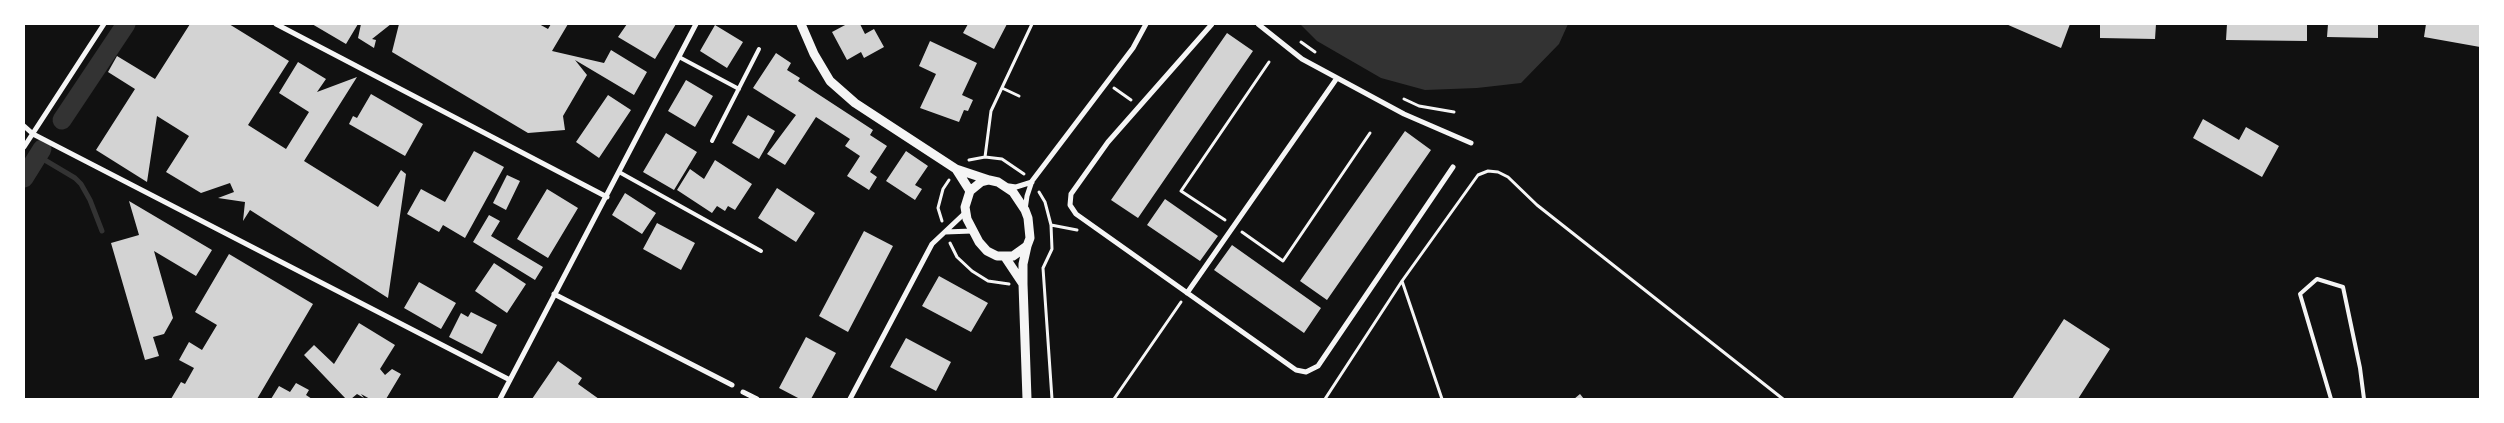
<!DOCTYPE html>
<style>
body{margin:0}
#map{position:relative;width:2504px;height:423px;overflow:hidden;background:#111;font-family:"Libre Baskerville",serif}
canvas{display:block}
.frame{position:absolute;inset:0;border:25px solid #fff;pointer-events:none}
</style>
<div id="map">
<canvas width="2504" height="423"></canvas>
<div class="frame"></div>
</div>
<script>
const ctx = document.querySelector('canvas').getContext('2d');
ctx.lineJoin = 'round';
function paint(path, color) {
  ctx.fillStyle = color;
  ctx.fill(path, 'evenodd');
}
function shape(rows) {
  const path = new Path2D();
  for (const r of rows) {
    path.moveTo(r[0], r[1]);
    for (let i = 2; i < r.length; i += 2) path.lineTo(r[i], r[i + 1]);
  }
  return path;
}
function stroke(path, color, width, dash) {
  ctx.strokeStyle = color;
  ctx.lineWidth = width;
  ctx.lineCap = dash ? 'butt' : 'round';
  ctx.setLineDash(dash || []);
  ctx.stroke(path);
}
const water = shape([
 [1300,24,1568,24,1559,44,1521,83,1477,88,1425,90,1381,78,1317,41]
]);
const stream = shape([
 [38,156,75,178,81,184,90,200,102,231]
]);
const canal = shape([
 [62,120,126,24],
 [24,178,42,149]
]);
const building = shape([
 [190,24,229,24,289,61,248,125,286,149,309,112,279,93,298,62,326,79,317,92,357,77,304,161,378,207,401,170,406,174,388,298,250,210,243,221,245,202,218,198,234,192,230,183,201,193,166,172,189,136,157,116,147,182,96,150,135,89,108,72,117,56,155,79],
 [312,24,358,24,346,44],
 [361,24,391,24,372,39,376,40,374,48,358,38],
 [399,24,539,24,548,29,551,24,568,24,552,51,604,63,611,50,647,72,634,95,575,60,587,75,563,116,565,130,528,133,392,52],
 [627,24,676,24,655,59,618,37],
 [847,24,860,24,865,34,874,29,884,47,864,58,861,52,847,60,832,32],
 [968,24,1007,24,994,49,963,33],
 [2006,24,2070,24,2061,48],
 [2100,24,2156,24,2155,39,2100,38],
 [2227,24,2307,24,2307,41,2226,40],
 [2328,24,2378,24,2378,38,2327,37],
 [2426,24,2480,24,2480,47,2424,37],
 [715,25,743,42,727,68,700,51],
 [1227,33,1253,51,1138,218,1111,200],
 [930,41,977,63,962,95,973,100,968,111,964,110,959,122,920,108,936,74,919,66],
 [776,53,791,63,787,70,800,78,798,81,873,130,870,135,887,146,870,172,877,177,869,190,847,176,860,156,845,146,850,139,816,117,785,165,767,154,796,115,753,88],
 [686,80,713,96,695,127,668,111],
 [371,94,423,124,405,156,349,124,353,116,357,118],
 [608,95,631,110,599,158,576,142],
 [748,115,775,131,759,159,732,143],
 [2203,119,2239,140,2246,127,2279,146,2262,177,2193,138],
 [1405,131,1431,150,1327,300,1300,281],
 [666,133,697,152,674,190,643,172],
 [474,151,504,167,465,238,443,225,439,232,407,214,421,189,445,202],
 [906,151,928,166,915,185,922,189,915,200,886,181],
 [715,160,752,184,735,210,728,206,725,211,717,206,712,213,677,190,690,169,704,179],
 [507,175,520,181,506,210,493,203],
 [777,188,815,213,796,242,758,218],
 [547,189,578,208,548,258,517,239],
 [625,193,656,213,642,234,612,215],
 [1165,199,1218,236,1200,261,1147,225],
 [129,201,212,250,196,276,154,251,173,318,164,334,153,337,159,356,145,360,111,243,139,235],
 [489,215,500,221,491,236,543,267,535,280,473,242],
 [657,223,695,243,681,270,643,249],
 [864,231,893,246,848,332,819,316],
 [1232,245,1321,308,1304,333,1214,270],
 [229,254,313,304,257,399,171,399,181,382,185,384,194,368,179,360,189,342,202,350,217,325,195,312],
 [494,263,526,284,507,313,475,291],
 [939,276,988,303,971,332,922,306],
 [419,282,456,303,441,329,404,308],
 [471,312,497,325,482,354,449,337,461,313,468,317],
 [2064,319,2110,349,2078,399,2012,399],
 [359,323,395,345,380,369,385,375,392,369,401,374,386,399,370,399,361,394,364,398,357,394,351,399,346,399,304,355,314,345,334,364],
 [806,337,836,353,811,399,800,399,779,388],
 [906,338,951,362,936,391,890,367],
 [558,361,582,378,578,384,599,399,532,399],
 [296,383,309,390,306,395,312,399,271,399,279,386,290,392],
 [1580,394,1584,399,1574,399]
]);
const path = shape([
 [1301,42,1315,52],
 [1002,88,1019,96],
 [1114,88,1131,100],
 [1404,99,1419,106,1454,112],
 [969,160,985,157],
 [1024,174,1002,159,985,157,991,111,1032,24],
 [1039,192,1045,202,1051,225,1052,249,1043,268,1052,399],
 [1225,220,1181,191,1269,62],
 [942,221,938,208,943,189,949,180],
 [1051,225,1077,230],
 [1242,232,1283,261,1370,133],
 [950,243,957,257,972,271,988,281,1009,284],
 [1402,281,1442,399],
 [1114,399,1181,302],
 [1325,399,1402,281,1478,175,1488,171,1498,172,1508,177,1537,205,1783,399]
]);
const service = shape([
 [679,57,739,89],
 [712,141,759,49],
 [619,172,761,251],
 [2331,399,2300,294,2317,279,2343,287,2360,368,2364,399]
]);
const minor = shape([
 [276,24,607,197],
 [1212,24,1108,142,1071,194,1070,205,1076,214,1296,370,1306,372,1318,366,1453,167],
 [1258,24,1302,59,1404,114,1471,143],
 [24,126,33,134,510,380],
 [24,147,104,24],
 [1009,186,1016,187,1032,182],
 [1025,210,1027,196,1032,181,1133,48,1146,24],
 [945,232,972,231],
 [1187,293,1337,78],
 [554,294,732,385],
 [743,392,757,399],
 [500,399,696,24],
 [850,399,932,244,966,212]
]);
const tertiary = shape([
 [801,24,814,54,830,81,855,103,956,169,989,180],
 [956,169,970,191],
 [989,180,998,182,1013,192,1025,210,1028,218,1030,238,1027,246,1013,256,997,256,987,251,979,242,967,219,965,207,970,191,981,182,989,180],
 [1027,246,1023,264,1023,284,1027,399],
 [1005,257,1023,284]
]);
paint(water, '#333');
stroke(stream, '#333', 5);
stroke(canal, '#333', 19);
paint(building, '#d3d3d3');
stroke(path, '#f5f5f5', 3);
stroke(service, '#f5f5f5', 4);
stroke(minor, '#f5f5f5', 5);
stroke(tertiary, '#f5f5f5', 9);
</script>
